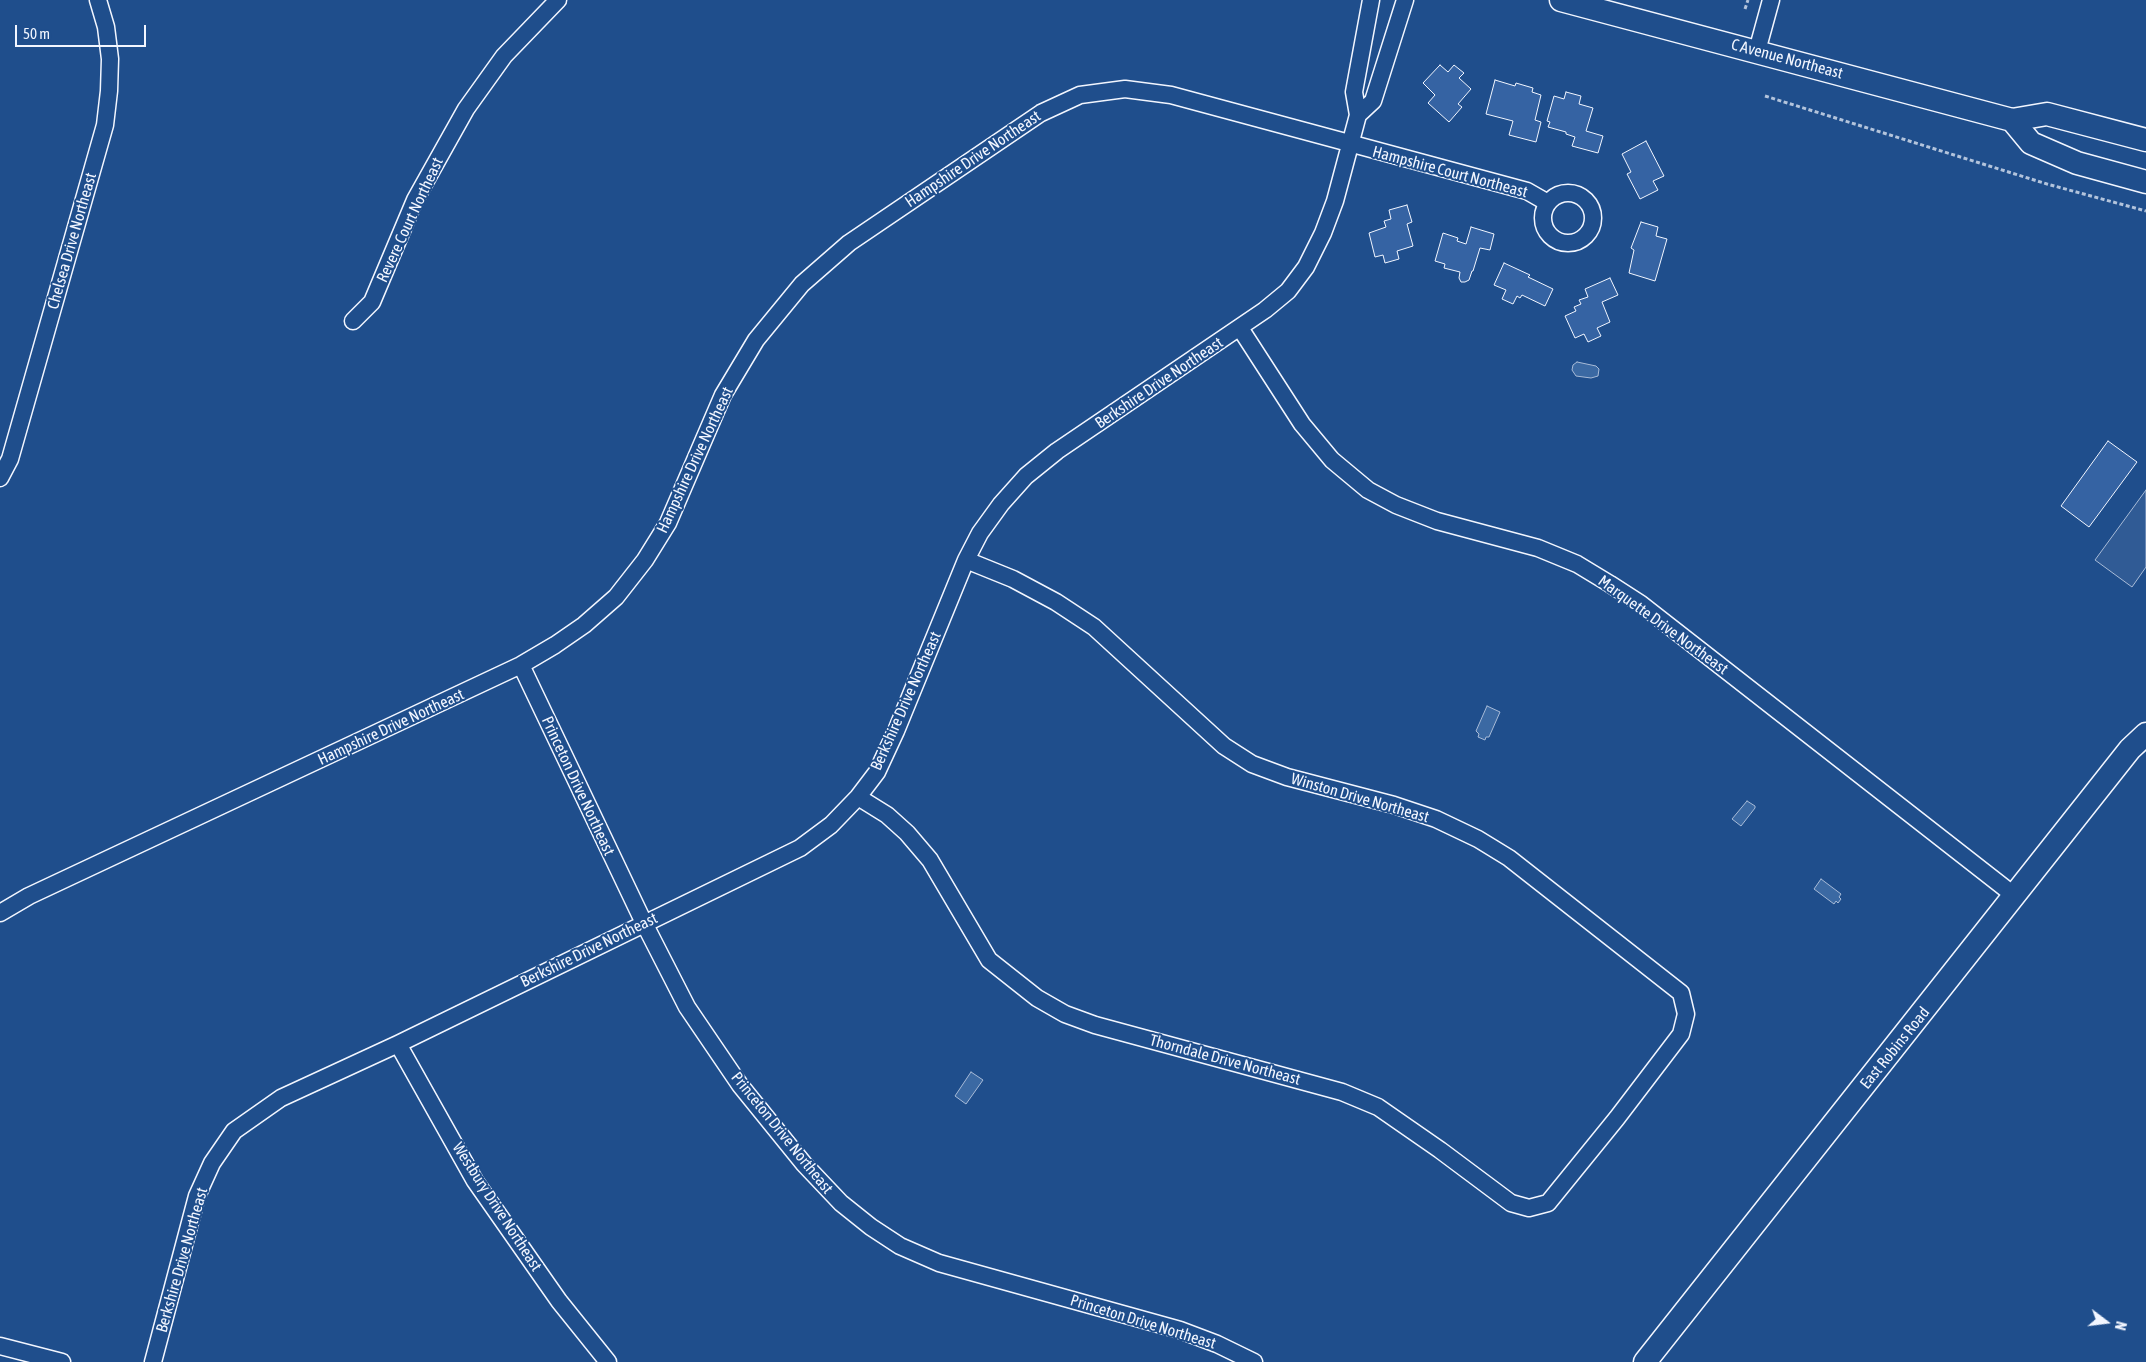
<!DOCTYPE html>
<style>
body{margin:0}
#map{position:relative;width:2146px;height:1362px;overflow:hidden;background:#1f4e8c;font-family:"Asap Condensed",sans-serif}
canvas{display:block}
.north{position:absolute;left:2081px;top:1297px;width:50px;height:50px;-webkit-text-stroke:4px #1f4e8c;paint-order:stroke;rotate:105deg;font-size:14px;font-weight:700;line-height:20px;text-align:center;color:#f2f6ff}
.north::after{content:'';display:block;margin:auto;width:18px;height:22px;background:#f2f6ff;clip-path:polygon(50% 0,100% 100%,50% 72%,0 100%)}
.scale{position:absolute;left:15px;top:25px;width:131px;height:22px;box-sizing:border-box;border:2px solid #f2f6ff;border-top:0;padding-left:6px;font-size:15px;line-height:18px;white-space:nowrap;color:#f2f6ff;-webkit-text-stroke:4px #1f4e8c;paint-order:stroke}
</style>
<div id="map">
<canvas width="2146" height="1362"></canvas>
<div class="north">N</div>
<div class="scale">50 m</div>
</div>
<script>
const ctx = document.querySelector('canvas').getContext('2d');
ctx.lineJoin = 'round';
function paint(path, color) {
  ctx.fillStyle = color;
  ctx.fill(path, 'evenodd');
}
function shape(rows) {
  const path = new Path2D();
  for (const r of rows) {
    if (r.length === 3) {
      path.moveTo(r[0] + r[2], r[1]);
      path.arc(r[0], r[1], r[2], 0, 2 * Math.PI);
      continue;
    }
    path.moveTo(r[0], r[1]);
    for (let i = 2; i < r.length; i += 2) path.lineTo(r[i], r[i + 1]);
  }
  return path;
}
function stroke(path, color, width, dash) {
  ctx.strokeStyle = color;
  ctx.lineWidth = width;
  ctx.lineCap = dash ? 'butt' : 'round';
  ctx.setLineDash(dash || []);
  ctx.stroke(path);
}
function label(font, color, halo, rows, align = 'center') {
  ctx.font = font + ' "Asap Condensed",sans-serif';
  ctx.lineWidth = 4;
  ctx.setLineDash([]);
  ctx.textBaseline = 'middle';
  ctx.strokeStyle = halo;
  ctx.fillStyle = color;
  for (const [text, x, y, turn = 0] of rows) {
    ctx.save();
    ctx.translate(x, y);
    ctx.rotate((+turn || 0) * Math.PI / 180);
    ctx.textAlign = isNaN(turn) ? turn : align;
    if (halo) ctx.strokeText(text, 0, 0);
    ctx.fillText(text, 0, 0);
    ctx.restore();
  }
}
const parking = shape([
 [2146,490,2146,567,2132,587,2095,560,2146,490]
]);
const water = shape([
 [1577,362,1596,366,1599,369,1598,376,1591,378,1576,376,1572,370,1573,365,1577,362],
 [1487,706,1500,712,1489,737,1486,737,1485,740,1478,737,1479,734,1476,731,1487,706],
 [1747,801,1755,806,1755,808,1741,826,1732,819,1747,801],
 [1821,879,1841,894,1839,897,1841,899,1838,903,1836,901,1834,904,1814,889,1821,879],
 [971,1072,983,1080,966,1104,955,1096,971,1072]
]);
const building = shape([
 [1440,65,1448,72,1454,65,1464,73,1459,78,1471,89,1458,104,1462,107,1449,122,1428,103,1435,95,1423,83,1440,65],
 [1495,80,1515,86,1516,83,1533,88,1532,92,1541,95,1535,120,1541,122,1536,142,1509,135,1513,121,1486,114,1495,80],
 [1566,92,1581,96,1579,104,1593,108,1586,131,1603,136,1598,153,1572,146,1575,137,1566,134,1566,132,1548,127,1550,122,1547,121,1554,96,1564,99,1566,92],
 [1646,141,1664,176,1653,181,1658,190,1640,199,1627,174,1631,172,1622,154,1646,141],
 [1407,205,1412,222,1407,224,1413,246,1397,251,1399,259,1385,263,1383,255,1375,257,1369,233,1386,227,1384,221,1391,219,1389,210,1407,205],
 [1641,222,1658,227,1656,236,1667,239,1655,281,1629,273,1634,250,1631,248,1641,222],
 [1471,227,1494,234,1490,250,1480,248,1473,271,1472,271,1469,280,1465,282,1461,282,1459,278,1460,272,1444,268,1445,264,1435,261,1443,233,1458,238,1457,241,1466,244,1471,227],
 [1504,263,1530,275,1528,277,1553,289,1545,306,1522,295,1520,298,1517,296,1513,304,1502,299,1506,290,1494,285,1504,263],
 [1610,278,1618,295,1602,302,1610,322,1597,328,1601,336,1588,342,1584,334,1575,338,1565,316,1576,311,1574,307,1581,304,1579,300,1588,297,1585,289,1610,278],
 [2108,441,2137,462,2089,527,2061,506,2108,441]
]);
const path = shape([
 [1745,9,1748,0],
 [1765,96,2047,184,2146,211]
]);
const street = shape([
 [1757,51,1771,0],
 [1358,115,1373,101,1405,0],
 [1568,218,25],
 [353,321,372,302,415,200,466,109,504,56,558,0],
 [1240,328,1302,424,1332,460,1368,490,1396,505,1437,521,1538,548,1577,564,1610,584,1641,604,2015,896],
 [0,478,10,459,105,125,109,91,110,59,106,27,98,0],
 [521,665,644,923,687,1007,740,1085,804,1164,841,1203,871,1227,900,1246,939,1263,1180,1330,1217,1344,1254,1362],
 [858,797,887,815,907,833,930,860,989,960,1037,998,1065,1014,1095,1025,1342,1092,1378,1107,1440,1150,1511,1203,1529,1208,1548,1203,1617,1118,1681,1034,1686,1014,1681,993,1509,858,1478,839,1436,819,1394,805,1287,777,1252,764,1224,746,1094,627,1056,602,1013,579,966,560],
 [0,913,29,896,521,665,555,645,584,625,616,597,645,560,668,523,723,395,756,340,802,284,849,243,1041,113,1080,95,1125,89,1171,95,1527,191,1548,203],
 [398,1044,475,1181,559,1301,608,1362],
 [0,1346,62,1362],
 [153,1362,197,1196,212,1163,234,1131,281,1098,398,1044,800,848,831,825,858,797,877,772,896,731,966,560,980,533,1001,504,1026,476,1057,451,1265,310,1288,291,1306,267,1323,233,1335,201,1358,115,1354,92,1371,0]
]);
const secondary = shape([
 [1561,0,2012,120,2047,114,2146,140],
 [2012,120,2031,143,2077,163,2146,182],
 [1645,1362,2130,749,2146,734]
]);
const streetNames = [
 ["C Avenue Northeast",1787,59,15],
 ["Hampshire Drive Northeast",973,159,-34],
 ["Hampshire Court Northeast",1450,172,15],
 ["Revere Court Northeast",410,220,-65],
 ["Chelsea Drive Northeast",72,241,-74],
 ["Berkshire Drive Northeast",1159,383,-34],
 ["Hampshire Drive Northeast",695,460,-65],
 ["Marquette Drive Northeast",1663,625,36],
 ["Berkshire Drive Northeast",906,701,-66],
 ["Hampshire Drive Northeast",391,727,-25],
 ["Princeton Drive Northeast",578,786,65],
 ["Winston Drive Northeast",1360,798,16],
 ["Berkshire Drive Northeast",589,950,-26],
 ["East Robins Road",1895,1048,-51],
 ["Thorndale Drive Northeast",1225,1060,15],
 ["Princeton Drive Northeast",782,1133,51],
 ["Westbury Drive Northeast",497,1207,57],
 ["Berkshire Drive Northeast",182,1260,-74],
 ["Princeton Drive Northeast",1143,1322,17]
];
paint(parking, '#305b95');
stroke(parking, '#a8bbd7', 1);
paint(water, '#3b69a3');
stroke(water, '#a8bbd7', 1);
paint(building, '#3563a3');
stroke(building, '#f2f6ff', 1);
stroke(street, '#f2f6ff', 19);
stroke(secondary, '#f2f6ff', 25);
stroke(path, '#b3c4dc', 3, [4, 2.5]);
stroke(street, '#1f4e8c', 16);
stroke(secondary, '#1f4e8c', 22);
label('16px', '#f2f6ff', '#1f4e8c', streetNames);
</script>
